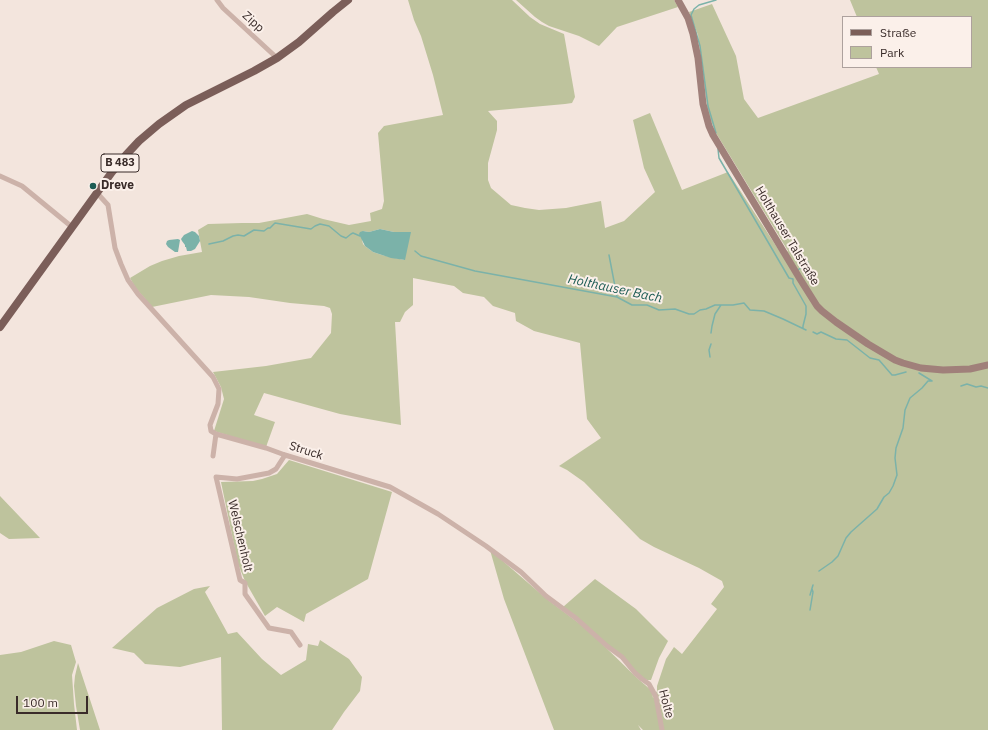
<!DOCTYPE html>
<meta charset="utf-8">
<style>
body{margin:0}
#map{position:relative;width:988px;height:730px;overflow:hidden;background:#f3e5dd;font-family:"IBM Plex Sans",sans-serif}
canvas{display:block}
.legend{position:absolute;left:842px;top:16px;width:130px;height:52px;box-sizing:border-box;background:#fbf0ea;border:1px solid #ada19d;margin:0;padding:5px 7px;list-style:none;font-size:12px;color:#392b29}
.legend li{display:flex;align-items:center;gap:8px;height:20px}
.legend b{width:20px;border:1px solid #ada19d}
.scale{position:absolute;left:16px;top:696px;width:72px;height:18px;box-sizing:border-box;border:2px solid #392b29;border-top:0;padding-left:5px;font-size:12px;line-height:14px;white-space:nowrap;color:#392b29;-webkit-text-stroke:3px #fbf0ea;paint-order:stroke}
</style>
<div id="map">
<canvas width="988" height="730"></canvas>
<ul class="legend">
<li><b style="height:5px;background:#7b5e59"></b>Straße</li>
<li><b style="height:11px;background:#bec39d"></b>Park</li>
</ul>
<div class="scale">100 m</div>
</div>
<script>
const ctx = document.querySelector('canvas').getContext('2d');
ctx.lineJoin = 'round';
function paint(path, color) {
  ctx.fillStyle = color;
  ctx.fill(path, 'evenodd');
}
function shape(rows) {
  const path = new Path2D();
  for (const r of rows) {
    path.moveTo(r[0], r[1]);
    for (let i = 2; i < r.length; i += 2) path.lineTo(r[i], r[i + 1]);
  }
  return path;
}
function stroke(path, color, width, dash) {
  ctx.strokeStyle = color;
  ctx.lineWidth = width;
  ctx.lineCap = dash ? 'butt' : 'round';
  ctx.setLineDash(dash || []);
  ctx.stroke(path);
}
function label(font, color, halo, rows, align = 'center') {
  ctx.font = font + ' "IBM Plex Sans",sans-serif';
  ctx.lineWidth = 4;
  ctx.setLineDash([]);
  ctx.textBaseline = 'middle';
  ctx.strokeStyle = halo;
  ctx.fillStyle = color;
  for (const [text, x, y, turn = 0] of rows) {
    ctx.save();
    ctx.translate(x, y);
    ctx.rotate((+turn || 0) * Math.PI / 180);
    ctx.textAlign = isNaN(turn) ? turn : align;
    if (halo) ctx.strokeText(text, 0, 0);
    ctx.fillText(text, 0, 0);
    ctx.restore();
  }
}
const green = shape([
 [408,0,512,0,530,17,540,24,564,34,575,97,572,103,565,104,488,111,497,121,497,130,488,163,488,180,491,188,511,205,525,208,539,210,566,208,601,201,605,228,624,221,655,192,644,168,633,120,650,113,682,190,728,172,782,255,788,251,716,133,708,114,698,35,689,12,712,4,736,56,744,99,758,118,879,74,876,67,971,67,971,17,857,17,850,0,988,0,988,730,643,730,638,725,641,730,554,730,504,599,490,550,548,600,580,624,594,636,636,677,652,691,653,698,657,691,657,686,666,659,674,647,682,654,717,609,711,604,724,587,722,581,699,568,654,547,640,539,584,482,567,470,559,466,601,438,587,419,580,343,534,331,516,321,515,313,493,306,484,297,463,293,454,286,413,278,413,305,405,312,400,322,395,322,401,425,340,414,264,393,254,415,275,422,266,447,214,431,224,399,221,387,213,372,266,366,311,358,331,333,332,314,330,308,324,306,290,303,249,297,211,295,152,307,135,287,130,278,150,266,162,261,179,256,202,252,198,230,208,224,242,223,259,223,307,214,323,219,349,225,371,221,370,213,382,209,384,201,378,133,384,126,443,115,433,75,421,36,414,20],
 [380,229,394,232,410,232,404,260,386,256,382,255,373,252,365,246,363,244,362,240,363,231,369,232],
 [516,0,674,0,678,7,617,27,599,46,579,36,549,26,542,22,535,17],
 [289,460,392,492,368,579,306,614,304,622,277,607,265,616,245,581,238,564,221,482,253,481,262,479,277,474],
 [0,496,40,538,9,539,0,533],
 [595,579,636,609,668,641,659,658,651,680,647,680,638,675,606,644,563,607],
 [210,586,205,592,228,634,237,632,262,659,281,675,306,660,308,644,318,646,320,640,349,659,362,677,360,691,344,712,332,730,222,730,221,657,180,667,145,664,134,653,112,648,157,608,194,589],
 [54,641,71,645,76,662,72,675,74,704,77,730,0,730,0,655,21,652],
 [78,663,100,730,80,730,76,706,74,686,75,676]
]);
const water = shape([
 [380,229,394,232,411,232,405,260,391,258,373,252,365,246,359,234,360,232,363,231,369,232],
 [192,231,195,232,199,236,200,241,195,249,191,251,187,251,186,247,185,247,185,245,182,241,181,239,184,235],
 [178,239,180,240,178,252,175,252,168,247,166,244,167,241,169,240]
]);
const stream = shape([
 [716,133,708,106,700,46,691,15,694,9,699,5,716,0],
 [718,149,719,158,789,278,793,279,793,283,806,306,806,314,803,326,803,328],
 [209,244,223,241,233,236,238,235,244,236,254,230,264,231,268,228,270,228,275,223,311,229,315,226,320,224,329,226,341,236,346,238,351,234,353,233,360,236],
 [415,251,421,256,475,271,617,297,632,305,647,305,659,310,675,309,689,314,694,314,700,310,706,309,715,305,733,305,744,303,750,310,764,311,783,319,806,330],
 [609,255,617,297],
 [798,270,808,262],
 [813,332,817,334,821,332,836,339,847,340,870,358,879,360,892,375,895,375,906,372],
 [711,333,712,326,715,314,721,305],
 [710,357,709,350,711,344],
 [919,373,932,381],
 [961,386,967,384,976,387,981,386,988,388],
 [819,571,832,562,838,556,846,538,851,532,877,509,884,497,889,493,893,486,897,475,895,458,896,448,903,428,905,410,910,398,922,388,928,381,932,381],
 [810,595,813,585],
 [810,610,813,592,812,589]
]);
const street = shape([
 [217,0,223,8,277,58],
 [0,176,22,186,72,227],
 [97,193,108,205,115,248,121,264,128,280,138,294,213,377,219,389,218,404,210,425,211,431,216,434,266,448,285,455,390,487,438,514,486,546,521,572,546,596,577,619,607,646,622,657,635,673,642,679,649,684,656,697,662,730],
 [285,455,276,469,269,473,237,479,216,477,240,580,245,583,245,594,269,628,291,632,300,645],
 [213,456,216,434]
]);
const secondary = shape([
 [678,0,688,18,693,34,698,58,703,104,709,126,713,135,800,279,817,306,822,311,836,322,868,344,895,360,903,363,921,368,943,370,970,369,988,365]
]);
const primary = shape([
 [0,327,112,172,126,155,139,141,159,124,186,105,254,71,277,58,299,42,333,12,348,0]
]);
const markers = [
 [93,186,4,"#1c5c54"]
];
const shields = [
 [120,163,38]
];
const shieldNames = [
 ["B 483",120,163]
];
const streetNames = [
 ["Zipp",253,22,42],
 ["Holthauser Talstraße",787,236,59],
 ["Struck",306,451,18],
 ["Welschenholt",240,536,77],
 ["Holte",666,704,75]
];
const poiNames = [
 ["Dreve",101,186]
];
const waterNames = [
 ["Holthauser Bach",615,289,12]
];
paint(green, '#bec39d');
paint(water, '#7bb2a9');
stroke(stream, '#7bb2a9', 1.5);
stroke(street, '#ccb2a9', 5);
stroke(secondary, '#a0807a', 7);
stroke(primary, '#7b5e59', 8);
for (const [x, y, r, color] of markers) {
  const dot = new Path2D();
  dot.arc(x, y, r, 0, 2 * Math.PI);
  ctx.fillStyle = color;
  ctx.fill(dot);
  stroke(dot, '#fbf0ea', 1.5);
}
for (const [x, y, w] of shields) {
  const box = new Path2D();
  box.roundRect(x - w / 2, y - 9, w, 18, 3);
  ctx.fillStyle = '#fbf0ea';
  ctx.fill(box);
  stroke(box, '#392b29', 1);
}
label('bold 11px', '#392b29', null, shieldNames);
label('12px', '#392b29', '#fbf0ea', streetNames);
label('bold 12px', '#392b29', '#fbf0ea', poiNames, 'left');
label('italic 13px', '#1c5c54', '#fbf0ea', waterNames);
</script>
